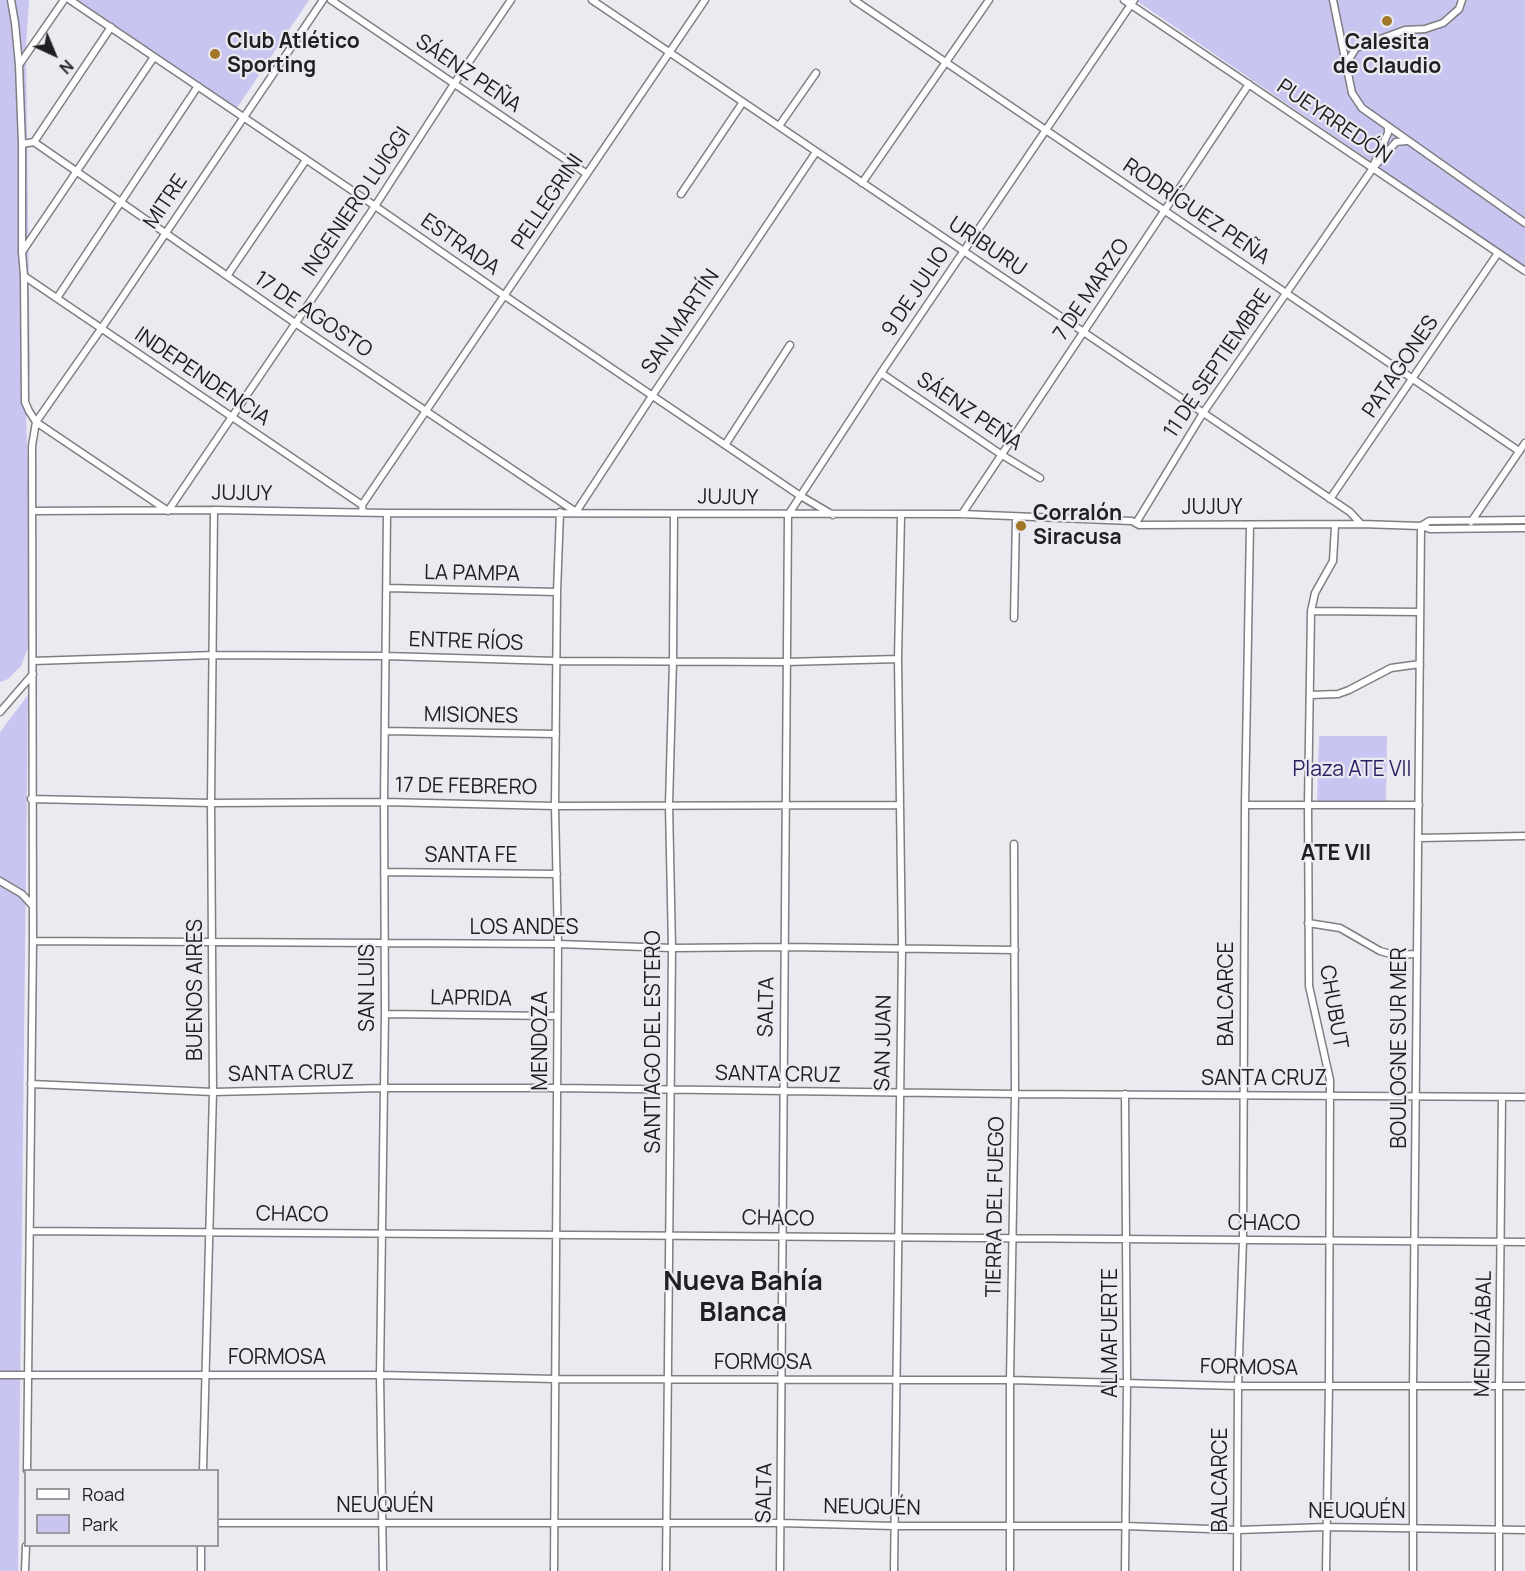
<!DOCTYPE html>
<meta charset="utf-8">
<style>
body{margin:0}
#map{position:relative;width:1525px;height:1571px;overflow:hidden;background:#eaeaf0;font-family:Manrope,sans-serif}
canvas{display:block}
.legend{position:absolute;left:24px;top:1469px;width:195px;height:78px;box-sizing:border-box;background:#eaeaf0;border:2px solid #99999e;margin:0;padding:8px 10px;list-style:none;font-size:18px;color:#202022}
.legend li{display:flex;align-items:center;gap:12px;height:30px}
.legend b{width:30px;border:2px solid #99999e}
.north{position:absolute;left:24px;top:24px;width:60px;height:60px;-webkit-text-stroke:4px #eaeaf0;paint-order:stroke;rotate:136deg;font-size:16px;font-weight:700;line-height:24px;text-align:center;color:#202022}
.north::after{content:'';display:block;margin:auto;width:21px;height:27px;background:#202022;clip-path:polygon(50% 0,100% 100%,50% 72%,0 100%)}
</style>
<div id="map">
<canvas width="1525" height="1571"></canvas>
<ul class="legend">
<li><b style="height:8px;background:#fff"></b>Road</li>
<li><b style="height:16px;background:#c8c6f0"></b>Park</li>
</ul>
<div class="north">N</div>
</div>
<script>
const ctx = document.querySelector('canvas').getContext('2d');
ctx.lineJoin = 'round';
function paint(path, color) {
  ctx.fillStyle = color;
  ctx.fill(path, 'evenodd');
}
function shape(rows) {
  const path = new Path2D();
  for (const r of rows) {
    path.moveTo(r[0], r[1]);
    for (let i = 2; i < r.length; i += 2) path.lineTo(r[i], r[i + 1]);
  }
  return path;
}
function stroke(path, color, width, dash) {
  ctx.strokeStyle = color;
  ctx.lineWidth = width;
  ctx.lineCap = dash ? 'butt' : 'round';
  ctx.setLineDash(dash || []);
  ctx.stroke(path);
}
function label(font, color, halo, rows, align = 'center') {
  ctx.font = font + ' Manrope,sans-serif';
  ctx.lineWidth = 4.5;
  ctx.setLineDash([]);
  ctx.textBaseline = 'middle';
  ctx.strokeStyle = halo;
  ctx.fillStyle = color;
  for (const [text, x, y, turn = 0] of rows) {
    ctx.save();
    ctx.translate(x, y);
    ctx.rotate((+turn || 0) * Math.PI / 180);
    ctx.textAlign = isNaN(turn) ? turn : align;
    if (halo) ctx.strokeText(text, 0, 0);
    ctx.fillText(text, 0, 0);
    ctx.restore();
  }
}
const green = shape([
 [0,0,29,0,26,49,30,371,26,413,30,541,28,648,21,666,8,679,0,682],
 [76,0,309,0,237,108],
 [1138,0,1525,0,1525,267,1137,1],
 [28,695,18,1571,0,1571,0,732],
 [1319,736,1387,736,1386,805,1317,805]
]);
const minor = shape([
 [11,0,15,23,19,65,22,144,22,252,24,276,25,402,29,411,36,422,32,446,33,941,27,1470],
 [70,0,375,206,505,296,799,495,833,515],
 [323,0,101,329,36,422,168,511,375,206,454,84,511,0],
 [331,0,587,174],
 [592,0,1350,512,1361,524],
 [854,0,1519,451],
 [1124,0,1525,271],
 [1333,0,1352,93,1362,108,1525,223],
 [1346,64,1356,48,1405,30,1425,29,1443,23,1459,9,1462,0],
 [19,65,64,0],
 [779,126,816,73],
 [34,142,295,323,576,512,652,396,816,152],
 [22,144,34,142,111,27],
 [1374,164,1388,133,1388,128],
 [862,183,989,0],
 [681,194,743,102],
 [22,252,154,57],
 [24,276,362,505],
 [227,276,306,160],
 [57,298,198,86],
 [881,373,1002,455,1040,478],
 [725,445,790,345],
 [1330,499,1498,253],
 [33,511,214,510,387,513,962,514,1132,521,1139,525,1361,524,1421,526,1430,529,1525,528],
 [363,513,362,505,705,0],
 [962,514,1249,84],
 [1471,522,1525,443],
 [1136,523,1203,413,1373,168,1396,142,1406,141],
 [1421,526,1429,521,1525,520],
 [387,588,557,592],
 [1311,611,1420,612],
 [1014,618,1016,517],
 [33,661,214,655,385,656,556,661,785,662,898,659],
 [1310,695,1338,694,1349,690,1391,668,1420,664],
 [0,712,33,674],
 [386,731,556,734],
 [31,799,211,803,384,802,555,806,899,805],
 [1245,805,1419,805],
 [1418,838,1525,836],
 [384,872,557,874],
 [0,881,22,894,32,905],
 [1308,923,1340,928,1380,951,1394,955,1417,954],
 [33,941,558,944,672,948,785,947,1015,950],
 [385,1014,557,1016],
 [31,1084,213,1092,384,1088,557,1088,1015,1094,1525,1097],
 [30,1231,1525,1242],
 [0,1375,380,1375,555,1379,1010,1380,1238,1386,1525,1386],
 [203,1470,213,1092,211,803,214,510],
 [218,1523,781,1523,894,1526,1125,1526,1238,1530,1326,1527,1525,1530],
 [25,1571,26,1546],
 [201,1571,201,1546],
 [383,1571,380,1375,385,1014,384,802,387,513],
 [554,1571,558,944,555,806,557,592,560,512],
 [666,1571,672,948,669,805,673,661,674,514],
 [780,1571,788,515,881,373,1134,0],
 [894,1571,902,949,898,659,901,516],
 [1010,1571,1010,1380,1015,1094,1014,844],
 [1125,1571,1127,1382,1125,1094],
 [1237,1571,1238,1386,1243,1240,1245,805,1250,525],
 [1326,1571,1329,1385,1330,1080,1309,986,1308,805,1311,611,1315,593,1333,561,1335,526],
 [1413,1571,1413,1387,1421,526],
 [1499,1571,1499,1387,1502,1097]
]);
const markers = [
 [1387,21,6,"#a37729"],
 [215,54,6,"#a37729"],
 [1021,526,6,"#a37729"]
];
const poiNames = [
 ["Club Atlético",227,42],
 ["Sporting",227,66],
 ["Calesita",1387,43,"center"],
 ["de Claudio",1387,67,"center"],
 ["Corralón",1033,514],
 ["Siracusa",1033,538]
];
const streetNames = [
 ["SÁENZ PEÑA",468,74,34],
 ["PUEYRREDÓN",1334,122,34],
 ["MITRE",166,202,-56],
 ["INGENIERO LUIGGI",357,202,-56],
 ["PELLEGRINI",548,202,-56],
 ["RODRÍGUEZ PEÑA",1196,212,34],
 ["ESTRADA",460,245,35],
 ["URIBURU",987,247,34],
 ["7 DE MARZO",1092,290,-56],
 ["9 DE JULIO",916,292,-56],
 ["17 DE AGOSTO",313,315,34],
 ["SAN MARTÍN",681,322,-56],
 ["11 DE SEPTIEMBRE",1218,364,-56],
 ["PATAGONES",1401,367,-56],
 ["INDEPENDENCIA",202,377,34],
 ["SÁENZ PEÑA",969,412,34],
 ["JUJUY",242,494,1],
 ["JUJUY",728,498,1],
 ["JUJUY",1212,508],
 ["LA PAMPA",472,574,1],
 ["ENTRE RÍOS",466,642,2],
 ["MISIONES",471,716,1],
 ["17 DE FEBRERO",466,787,1],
 ["SANTA FE",471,856],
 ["LOS ANDES",524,928],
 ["SAN LUIS",368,988,-90],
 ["BUENOS AIRES",196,990,-90],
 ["BALCARCE",1227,994,-90],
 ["LAPRIDA",471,999,1],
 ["SALTA",767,1007,-89],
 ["CHUBUT",1333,1007,80],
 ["MENDOZA",541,1041,-90],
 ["SANTIAGO DEL ESTERO",654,1042,-90],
 ["SAN JUAN",884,1043,-89],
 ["BOULOGNE SUR MER",1400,1048,-90],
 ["SANTA CRUZ",291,1074,-1],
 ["SANTA CRUZ",778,1075,1],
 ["SANTA CRUZ",1264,1079],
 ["TIERRA DEL FUEGO",996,1207,-89],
 ["CHACO",292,1215,1],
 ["CHACO",778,1219,1],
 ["CHACO",1264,1224],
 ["ALMAFUERTE",1111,1333,-90],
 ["MENDIZÁBAL",1484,1334,-89],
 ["FORMOSA",277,1358],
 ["FORMOSA",763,1363],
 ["FORMOSA",1249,1368,1],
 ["BALCARCE",1221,1480,-90],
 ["SALTA",765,1493,-89],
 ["NEUQUÉN",385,1506],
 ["NEUQUÉN",872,1508,1],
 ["NEUQUÉN",1357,1512]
];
const parkNames = [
 ["Plaza ATE VII",1352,770]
];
const neighbourhoodNames = [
 ["ATE VII",1336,854]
];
const districtNames = [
 ["Nueva Bahía",743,1282],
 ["Blanca",743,1313]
];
paint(green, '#c8c6f0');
stroke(minor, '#7e7e83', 9);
stroke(minor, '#fff', 6);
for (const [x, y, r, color] of markers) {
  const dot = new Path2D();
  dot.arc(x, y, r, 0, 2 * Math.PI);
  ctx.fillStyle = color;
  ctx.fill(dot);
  stroke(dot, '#eaeaf0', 2);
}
label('bold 21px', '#202022', '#eaeaf0', poiNames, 'left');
label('21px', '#202022', '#eaeaf0', streetNames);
label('21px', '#2d1e62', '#eaeaf0', parkNames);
label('bold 22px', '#202022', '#eaeaf0', neighbourhoodNames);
label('bold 27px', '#202022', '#eaeaf0', districtNames);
</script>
